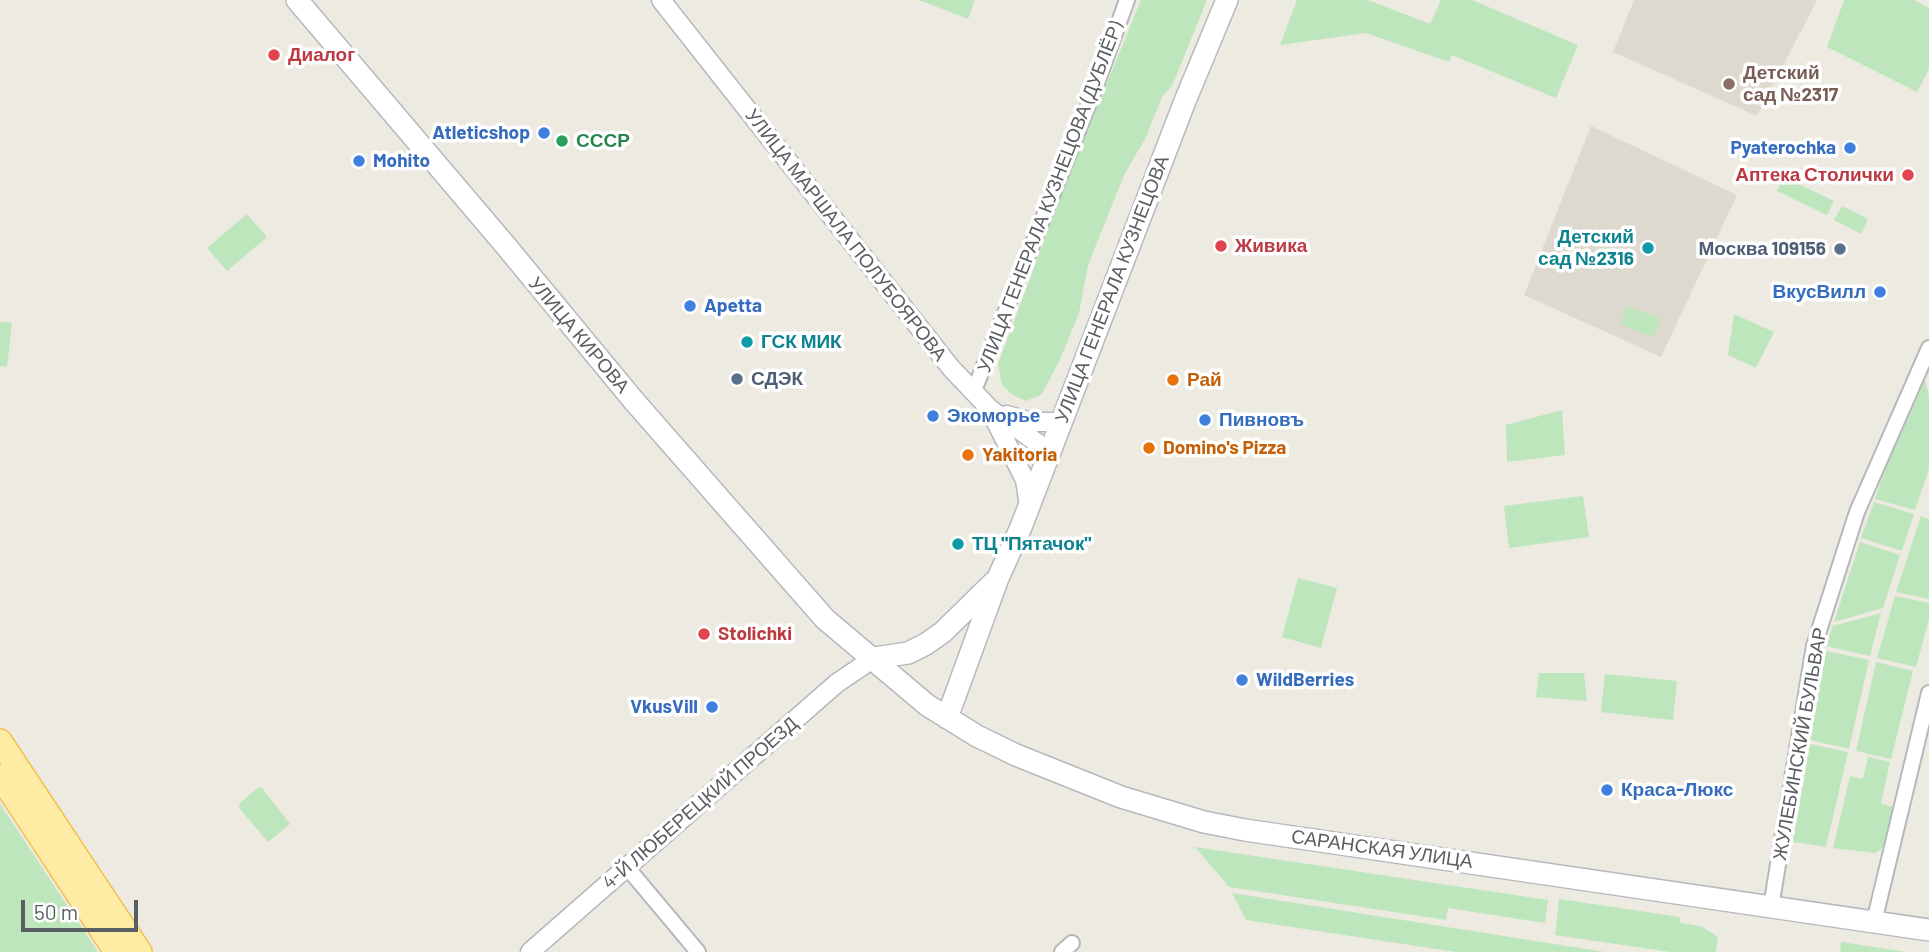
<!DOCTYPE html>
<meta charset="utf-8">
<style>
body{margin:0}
#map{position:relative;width:1929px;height:952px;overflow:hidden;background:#edeae1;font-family:Barlow,sans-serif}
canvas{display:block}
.scale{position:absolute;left:21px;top:900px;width:117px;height:32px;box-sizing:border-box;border:4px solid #595e62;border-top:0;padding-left:9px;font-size:21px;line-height:24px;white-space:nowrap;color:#595e62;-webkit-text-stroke:5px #fff;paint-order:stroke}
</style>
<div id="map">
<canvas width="1929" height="952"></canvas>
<div class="scale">50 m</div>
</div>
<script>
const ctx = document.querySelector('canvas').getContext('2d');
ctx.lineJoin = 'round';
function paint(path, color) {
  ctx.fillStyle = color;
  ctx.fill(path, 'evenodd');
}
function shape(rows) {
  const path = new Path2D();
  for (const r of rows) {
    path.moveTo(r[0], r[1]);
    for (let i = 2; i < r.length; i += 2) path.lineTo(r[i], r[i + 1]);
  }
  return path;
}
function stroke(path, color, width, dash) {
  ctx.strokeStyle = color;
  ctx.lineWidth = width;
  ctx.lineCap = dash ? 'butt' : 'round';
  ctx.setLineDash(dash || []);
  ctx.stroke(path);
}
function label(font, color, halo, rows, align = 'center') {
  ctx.font = font + ' Barlow,sans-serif';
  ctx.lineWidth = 7;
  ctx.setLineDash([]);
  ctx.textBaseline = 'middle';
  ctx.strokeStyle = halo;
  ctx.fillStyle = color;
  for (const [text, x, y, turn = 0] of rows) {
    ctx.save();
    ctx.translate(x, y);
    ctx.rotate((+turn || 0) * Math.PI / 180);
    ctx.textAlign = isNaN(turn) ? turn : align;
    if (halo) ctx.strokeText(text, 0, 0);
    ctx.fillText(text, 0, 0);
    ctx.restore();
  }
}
const education = shape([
 [1634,0,1817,0,1757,116,1613,52],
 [1591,126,1737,195,1661,357,1524,295]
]);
const green = shape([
 [919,0,975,0,968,19],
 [1141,0,1207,0,1172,86,1163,95,1145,139,1124,175,1088,265,1079,313,1059,362,1041,395,1026,401,1013,395,1002,385,998,364,1063,190],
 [1297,0,1368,0,1430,24,1441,0,1472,0,1578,45,1556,98,1452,55,1449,62,1366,33,1280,45],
 [1844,0,1914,0,1929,8,1929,69,1917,92,1827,47],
 [1784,177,1834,201,1827,215,1777,191],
 [1842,206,1868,219,1861,234,1834,220],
 [247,214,267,237,227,271,207,248],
 [1627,306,1661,319,1653,337,1620,324],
 [1734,314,1774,332,1756,368,1728,355],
 [0,322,12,323,7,367,0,366],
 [1925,380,1929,396,1929,469,1915,510,1875,499,1887,464],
 [1562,410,1565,455,1507,462,1506,425],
 [1583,496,1589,537,1509,548,1504,506],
 [1874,502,1914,514,1902,551,1861,538],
 [1921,516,1929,519,1929,599,1896,592],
 [1860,542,1900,555,1883,608,1834,622],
 [1298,578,1337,588,1321,648,1282,637],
 [1895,596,1929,603,1929,619,1916,667,1877,658],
 [1881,613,1870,656,1826,646,1833,626],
 [1826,651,1869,660,1849,749,1810,740],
 [1876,662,1913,671,1891,759,1856,751],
 [1539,673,1584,673,1587,701,1536,697],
 [1605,674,1677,681,1673,720,1601,712],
 [1810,744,1848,752,1826,847,1793,842],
 [1868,757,1890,762,1881,804,1893,807,1884,847,1875,853,1833,848,1850,776,1863,779],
 [259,787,263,789,290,824,268,842,239,808,240,803],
 [0,804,98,952,0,952],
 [1195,847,1548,900,1545,923,1448,908,1446,920,1229,887],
 [1232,893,1605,952,1456,952,1246,920],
 [1559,899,1680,917,1680,923,1701,926,1718,937,1716,952,1670,952,1555,935],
 [1841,942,1907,952,1840,952]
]);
const minor = shape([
 [973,393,1094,91,1127,0],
 [626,866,698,952],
 [1771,907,1814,646,1857,512,1929,348],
 [1874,922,1929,693],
 [1062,952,1072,943]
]);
const tertiary = shape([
 [661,0,951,368,990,409,1050,452],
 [991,412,1025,480,1029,506],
 [1007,415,1032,422,1061,422],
 [530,952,837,683,874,658]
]);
const secondary = shape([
 [297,0,506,246,634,401,825,619,927,705,977,736,1016,755,1121,797,1204,822,1245,830,1929,930],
 [874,658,908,653,926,644,943,632,994,582],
 [947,718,998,578,1021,527,1185,101,1227,0]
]);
const primary = shape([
 [0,741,140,952],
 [0,776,116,952]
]);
const markers = [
 [274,55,7,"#e0444e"],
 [1729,84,7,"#8d6e63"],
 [544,133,7,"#3f7fe0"],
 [562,141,7,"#2e9e5b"],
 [1850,148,7,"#3f7fe0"],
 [359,161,7,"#3f7fe0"],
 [1908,175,7,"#e0444e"],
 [1221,246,7,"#e0444e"],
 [1648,248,7,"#0f9aa8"],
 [1840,249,7,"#5c6f8a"],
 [1880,292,7,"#3f7fe0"],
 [690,306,7,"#3f7fe0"],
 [747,342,7,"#0f9aa8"],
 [737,379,7,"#5c6f8a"],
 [1173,380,7,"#e8710a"],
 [933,416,7,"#3f7fe0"],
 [1205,420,7,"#3f7fe0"],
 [1149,448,7,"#e8710a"],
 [968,455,7,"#e8710a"],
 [958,544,7,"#0f9aa8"],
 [704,634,7,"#e0444e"],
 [1242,680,7,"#3f7fe0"],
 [712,707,7,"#3f7fe0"],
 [1607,790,7,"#3f7fe0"]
];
const healthNames = [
 ["Диалог",288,55],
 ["Аптека Столички",1894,175,"right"],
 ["Живика",1235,246],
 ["Stolichki",718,634]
];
const educationNames = [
 ["Детский",1743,73],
 ["сад №2317",1743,95]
];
const shopNames = [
 ["Atleticshop",530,133,"right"],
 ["Pyaterochka",1836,148,"right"],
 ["Mohito",373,161],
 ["ВкусВилл",1866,292,"right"],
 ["Apetta",704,306],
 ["Экоморье",947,416],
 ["Пивновъ",1219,420],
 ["WildBerries",1256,680],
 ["VkusVill",698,707,"right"],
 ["Краса-Люкс",1621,790]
];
const leisureNames = [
 ["СССР",576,141]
];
const streetNames = [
 ["УЛИЦА ГЕНЕРАЛА КУЗНЕЦОВА (ДУБЛЁР)",1050,197,-69],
 ["УЛИЦА МАРШАЛА ПОЛУБОЯРОВА",846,235,52],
 ["УЛИЦА ГЕНЕРАЛА КУЗНЕЦОВА",1112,289,-69],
 ["УЛИЦА КИРОВА",579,335,50],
 ["ЖУЛЕБИНСКИЙ БУЛЬВАР",1800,744,-80],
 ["4-Й ЛЮБЕРЕЦКИЙ ПРОЕЗД",700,803,-41],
 ["САРАНСКАЯ УЛИЦА",1382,849,8]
];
const cultureNames = [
 ["Детский",1634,237,"right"],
 ["сад №2316",1634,259,"right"],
 ["ГСК МИК",761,342],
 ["ТЦ \"Пятачок\"",972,544]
];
const serviceNames = [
 ["Москва 109156",1826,249],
 ["СДЭК",751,379,"left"]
];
const foodNames = [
 ["Рай",1187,380],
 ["Domino's Pizza",1163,448],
 ["Yakitoria",982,455]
];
paint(education, '#ddd9cf');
paint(green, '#bee6bc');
stroke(minor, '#b4b8bc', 18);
stroke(tertiary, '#b4b8bc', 21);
stroke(secondary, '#b5b9be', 24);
stroke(primary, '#f5c052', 26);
stroke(minor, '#fff', 14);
stroke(tertiary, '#fff', 18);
stroke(secondary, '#fff', 21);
stroke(primary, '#ffeca4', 23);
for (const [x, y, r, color] of markers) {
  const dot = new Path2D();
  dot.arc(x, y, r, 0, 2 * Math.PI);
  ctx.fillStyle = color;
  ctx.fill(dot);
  stroke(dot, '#fff', 2.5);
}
label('bold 19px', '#be3a42', '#fff', healthNames, 'left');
label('bold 19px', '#785e54', '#fff', educationNames, 'left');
label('bold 19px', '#366cbe', '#fff', shopNames, 'left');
label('bold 19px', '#27864d', '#fff', leisureNames, 'left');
label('19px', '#595e62', '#fff', streetNames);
label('bold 19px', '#0d838f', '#fff', cultureNames, 'left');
label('bold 19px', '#4e5e75', '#fff', serviceNames, 'right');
label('bold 19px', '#c56008', '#fff', foodNames, 'left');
</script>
